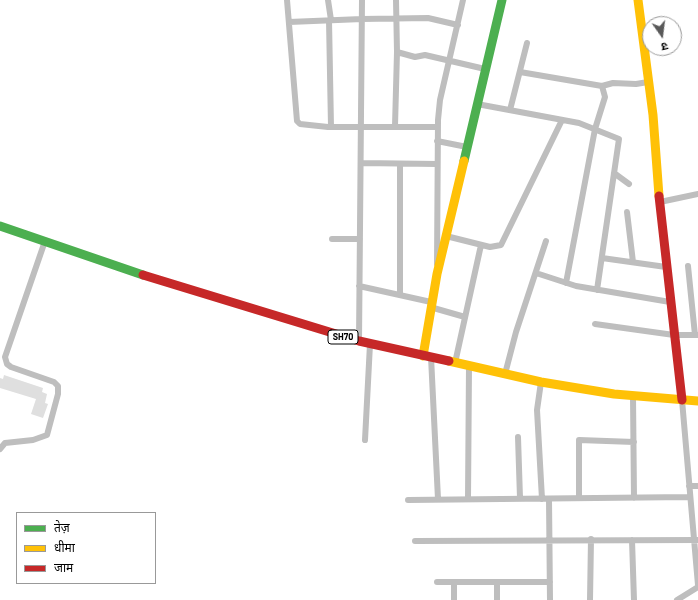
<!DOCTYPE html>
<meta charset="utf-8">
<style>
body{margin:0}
#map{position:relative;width:698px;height:600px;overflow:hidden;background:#fff;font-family:Barlow,"Noto Sans Devanagari",sans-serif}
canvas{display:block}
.legend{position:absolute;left:16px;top:512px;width:140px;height:72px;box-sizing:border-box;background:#fff;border:1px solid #999;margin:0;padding:5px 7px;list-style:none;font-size:12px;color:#000}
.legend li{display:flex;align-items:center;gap:8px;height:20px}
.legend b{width:20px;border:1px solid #999}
.north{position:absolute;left:642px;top:16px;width:40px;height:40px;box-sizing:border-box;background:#fff;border:1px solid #999;border-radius:50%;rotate:166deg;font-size:11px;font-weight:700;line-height:16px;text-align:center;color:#000}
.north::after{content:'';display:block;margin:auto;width:14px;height:18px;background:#595959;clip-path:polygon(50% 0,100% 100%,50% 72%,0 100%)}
</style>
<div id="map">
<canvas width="698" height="600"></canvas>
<ul class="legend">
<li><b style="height:5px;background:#4caf50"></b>तेज़</li>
<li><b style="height:5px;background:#ffc107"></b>धीमा</li>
<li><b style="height:5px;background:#c62828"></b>जाम</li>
</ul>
<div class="north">उ</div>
</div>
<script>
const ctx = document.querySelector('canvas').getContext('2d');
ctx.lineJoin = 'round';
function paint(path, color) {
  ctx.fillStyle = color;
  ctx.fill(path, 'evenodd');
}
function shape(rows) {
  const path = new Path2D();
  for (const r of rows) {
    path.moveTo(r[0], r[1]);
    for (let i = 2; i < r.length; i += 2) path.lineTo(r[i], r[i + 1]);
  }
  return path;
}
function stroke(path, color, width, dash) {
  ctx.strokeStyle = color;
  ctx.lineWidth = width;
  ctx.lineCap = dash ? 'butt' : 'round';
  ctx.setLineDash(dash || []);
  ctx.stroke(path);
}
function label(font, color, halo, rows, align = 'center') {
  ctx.font = font + ' Barlow,sans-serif';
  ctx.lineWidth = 3;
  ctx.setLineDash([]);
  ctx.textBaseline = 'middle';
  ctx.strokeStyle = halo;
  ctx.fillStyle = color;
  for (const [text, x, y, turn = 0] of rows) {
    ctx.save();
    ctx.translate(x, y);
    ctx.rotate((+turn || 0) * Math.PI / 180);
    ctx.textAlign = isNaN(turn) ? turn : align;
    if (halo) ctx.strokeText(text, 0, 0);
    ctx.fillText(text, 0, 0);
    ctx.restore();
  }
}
const building = shape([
 [4,375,43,388,42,392,47,394,45,403,48,404,43,418,31,414,36,399,0,388,0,378,3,379]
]);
const street = shape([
 [287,0,297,121,300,124,328,127,437,127],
 [328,0,331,20],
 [396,0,397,52,415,57,425,55,485,69],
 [329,20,331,127],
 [289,22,362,19,428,18,458,25],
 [520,72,602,86,613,83,636,84,648,82],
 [477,104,579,123,619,139,597,290],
 [510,110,527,43],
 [395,126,397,52],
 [437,141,467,147],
 [361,163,437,164],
 [614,173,629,184],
 [660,202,698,194],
 [627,212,633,262],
 [446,236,490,247,501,245,562,120],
 [332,239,360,239],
 [602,258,666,267],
 [437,264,438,120,440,100,463,0],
 [688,266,695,335],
 [536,273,576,286,670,302],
 [566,283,595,129,605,97,602,86],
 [359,286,431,302],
 [400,295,400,164],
 [430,307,465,317],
 [595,324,674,335,698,335],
 [359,341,362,0],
 [431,357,438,499],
 [455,363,481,245],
 [505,374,516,332,546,241],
 [541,382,537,410,542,499],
 [633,396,634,498],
 [682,400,698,585],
 [518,437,520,498],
 [365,440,370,344],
 [0,449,5,443,33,440,47,435,58,394,58,386,54,382,11,367,7,364,5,357,45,241],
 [689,486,698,486],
 [579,498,579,440,634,442],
 [468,499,469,366],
 [549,499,550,600],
 [408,500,689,497],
 [632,540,634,600],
 [415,541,698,540],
 [437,582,550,582],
 [454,582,454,600],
 [497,582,497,600],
 [590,600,591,539],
 [677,600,698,587]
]);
const fast = shape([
 [464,161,502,0],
 [0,226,143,275]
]);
const slow = shape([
 [638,0,653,115,659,196],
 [423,356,437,274,464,161],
 [449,361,541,382,614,394,698,401]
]);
const jam = shape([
 [659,196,682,400],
 [143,275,359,341,449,361]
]);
const shields = [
 [343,337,30]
];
const shieldNames = [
 ["SH70",343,337]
];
paint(building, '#dfdfdf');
stroke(street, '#bebebe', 6);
stroke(fast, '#4caf50', 9);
stroke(slow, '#ffc107', 9);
stroke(jam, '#c62828', 9);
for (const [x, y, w] of shields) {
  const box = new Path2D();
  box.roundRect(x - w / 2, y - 7, w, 14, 3);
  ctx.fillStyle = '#fff';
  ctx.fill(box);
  stroke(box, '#000', 1);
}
label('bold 9px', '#000', null, shieldNames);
</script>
